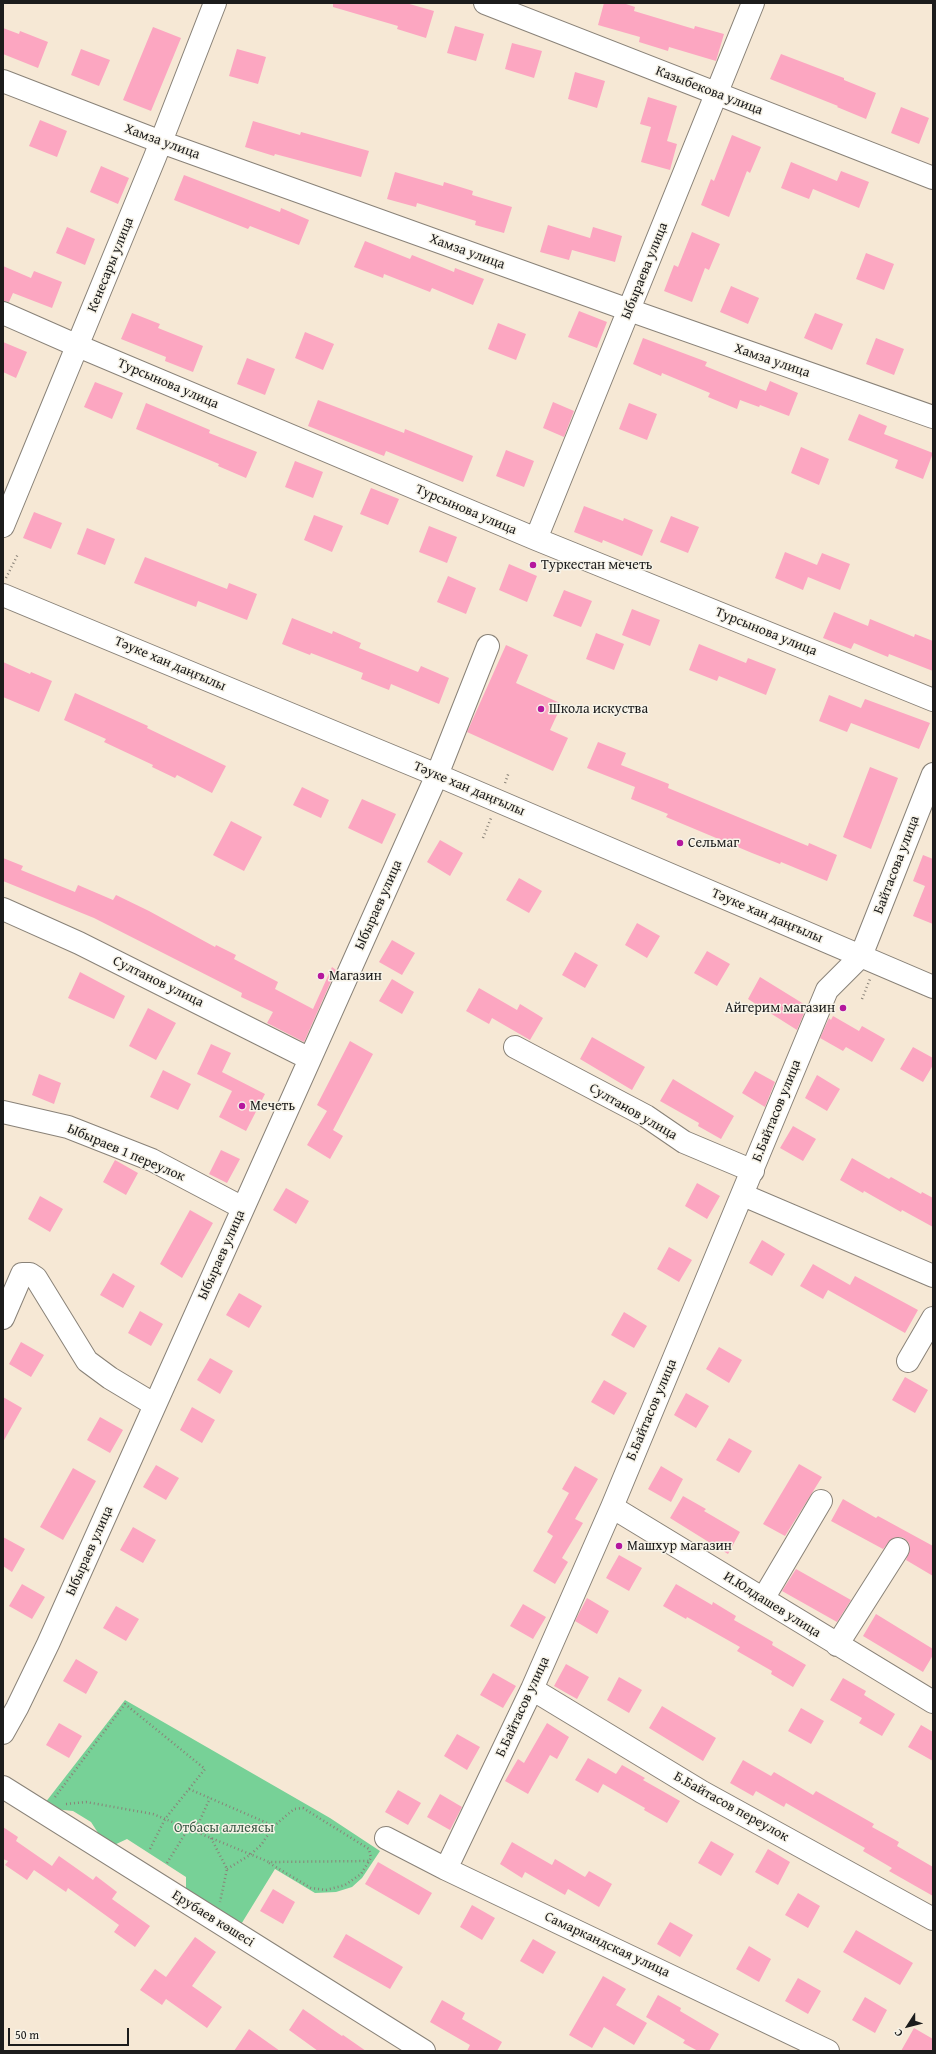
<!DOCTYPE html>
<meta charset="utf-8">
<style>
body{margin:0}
#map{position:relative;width:936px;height:2054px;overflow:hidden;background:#f6e8d5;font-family:"Gentium Book Plus",serif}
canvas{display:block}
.frame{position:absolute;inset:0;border:4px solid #1c1c1c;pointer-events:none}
.north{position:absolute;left:888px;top:2006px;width:40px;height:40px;-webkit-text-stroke:3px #f7f3e8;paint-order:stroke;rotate:234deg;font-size:11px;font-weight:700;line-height:16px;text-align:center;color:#1c1c1c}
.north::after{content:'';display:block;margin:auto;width:14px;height:18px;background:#1c1c1c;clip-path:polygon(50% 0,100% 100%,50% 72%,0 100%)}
.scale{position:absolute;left:8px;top:2028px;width:121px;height:18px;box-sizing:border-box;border:2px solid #1c1c1c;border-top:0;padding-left:5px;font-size:12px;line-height:14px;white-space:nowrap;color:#1c1c1c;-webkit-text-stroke:3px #f7f3e8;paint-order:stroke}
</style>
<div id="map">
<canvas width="936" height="2054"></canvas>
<div class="frame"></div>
<div class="north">С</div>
<div class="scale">50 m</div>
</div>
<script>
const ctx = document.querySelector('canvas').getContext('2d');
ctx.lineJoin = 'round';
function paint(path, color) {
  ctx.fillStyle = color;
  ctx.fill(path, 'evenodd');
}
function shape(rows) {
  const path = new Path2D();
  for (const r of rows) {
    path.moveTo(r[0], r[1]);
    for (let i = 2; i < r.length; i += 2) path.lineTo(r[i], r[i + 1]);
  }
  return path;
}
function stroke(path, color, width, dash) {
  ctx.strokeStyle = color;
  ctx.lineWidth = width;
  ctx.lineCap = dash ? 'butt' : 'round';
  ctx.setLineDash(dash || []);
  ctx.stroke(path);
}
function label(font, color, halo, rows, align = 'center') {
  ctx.font = font + ' "Gentium Book Plus",serif';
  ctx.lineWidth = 3;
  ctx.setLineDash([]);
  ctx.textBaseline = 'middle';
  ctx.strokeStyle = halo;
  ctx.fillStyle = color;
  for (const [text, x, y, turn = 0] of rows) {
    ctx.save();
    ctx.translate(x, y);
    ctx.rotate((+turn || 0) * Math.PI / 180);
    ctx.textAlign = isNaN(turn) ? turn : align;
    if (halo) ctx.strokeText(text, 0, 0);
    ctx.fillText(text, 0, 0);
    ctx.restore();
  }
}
const green = shape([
 [125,1700,330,1818,380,1851,362,1878,352,1887,336,1892,315,1893,275,1869,240,1926,186,1895,186,1877,127,1839,112,1846,102,1839,91,1822,73,1811,54,1809,45,1803]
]);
const building = shape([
 [333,3,406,3,434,11,426,38,397,29,398,26,333,7],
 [604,3,623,3,635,7,634,11,694,29,695,26,724,34,716,61,669,47,668,51,639,42,640,37,598,25],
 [455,26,484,34,476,61,447,53],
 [153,27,181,38,151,111,123,100],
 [3,28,19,34,20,31,48,42,38,68,3,54],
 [512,43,542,51,534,78,505,69],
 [81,49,110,60,99,86,71,75],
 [237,49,266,57,258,84,229,76],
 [781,54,844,78,844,80,876,93,866,119,837,107,838,106,770,79],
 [575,72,605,81,597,108,568,99],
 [648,97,677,106,667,141,677,144,670,170,641,162,651,127,640,124],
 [901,107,929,118,919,144,891,133],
 [40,120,67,131,57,157,29,146],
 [253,121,300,135,301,132,369,151,361,177,275,154,274,156,245,147],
 [732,135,761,147,750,173,747,171,729,217,701,205,711,179,714,181],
 [791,162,837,181,841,171,869,182,859,208,813,189,809,199,781,188],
 [101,166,129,178,118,204,90,192],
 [395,172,443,186,444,182,473,191,472,195,512,207,504,233,475,225,476,221,417,203,416,207,387,199],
 [184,175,280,212,281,208,309,220,299,245,250,226,248,229,174,200],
 [548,225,590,238,593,227,622,236,615,262,572,250,569,260,540,252],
 [67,227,95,239,85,265,56,253],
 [692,232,720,244,709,270,705,268,692,302,664,291,674,265,678,267],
 [365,241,410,259,412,255,454,272,455,268,484,279,473,305,432,288,430,292,384,274,383,278,354,267],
 [866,253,894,264,884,290,856,279],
 [3,266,31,278,34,271,62,282,52,308,13,293,9,302,3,301],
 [731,286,759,298,748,324,720,312],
 [579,311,607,322,597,348,568,337],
 [132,313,160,324,158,328,203,346,193,372,165,361,166,357,121,339],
 [815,313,843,324,832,350,804,338],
 [498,323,526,334,516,360,488,349],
 [305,332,334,344,323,370,295,358],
 [643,338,707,362,705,366,766,391,770,381,798,393,789,416,760,405,759,407,740,400,737,409,708,397,710,393,662,373,661,376,633,364],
 [876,338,904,349,894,375,866,364],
 [3,342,27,352,16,378,3,372],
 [247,358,275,369,265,395,237,384],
 [95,382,123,393,112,419,84,407],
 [318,400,404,433,405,429,473,456,463,482,386,451,384,456,308,426],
 [553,402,574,411,564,437,543,428],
 [146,403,210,430,209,433,257,452,246,478,218,466,219,464,136,429],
 [629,403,657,414,647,440,619,429],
 [859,414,887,426,884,434,933,453,923,479,895,468,898,460,848,440],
 [801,447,829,459,819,485,791,473],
 [506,450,534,461,524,487,496,476],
 [295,461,323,472,313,498,285,487],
 [371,488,399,499,388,525,360,514],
 [584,506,623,521,624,518,653,530,642,556,603,540,602,543,574,532],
 [34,512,62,523,51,549,23,538],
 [314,515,343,526,332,552,304,540],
 [671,516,699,527,688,553,660,542],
 [429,526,457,537,447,563,419,552],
 [87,528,115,539,105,565,77,554],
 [785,552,817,565,822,553,850,564,840,590,808,577,803,590,775,578],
 [145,557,227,589,229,583,257,594,247,620,198,601,196,607,134,583],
 [509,564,537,576,527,602,499,590],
 [448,576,476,588,466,614,437,602],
 [564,590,592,601,581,627,553,616],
 [632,609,660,620,650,646,622,635],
 [834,612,868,626,870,619,914,637,915,634,933,641,933,671,889,654,888,657,854,643,851,649,823,638],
 [292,618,332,634,333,631,361,643,359,648,418,672,421,666,449,678,439,704,391,684,389,690,361,679,363,673,311,653,310,655,282,644],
 [596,633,624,644,614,670,586,659],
 [699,644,746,663,748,658,776,669,766,695,719,676,717,681,689,670],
 [506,645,528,655,516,683,562,704,550,730,568,738,553,771,467,732],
 [3,662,30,674,31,672,52,681,39,712,3,697],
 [75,693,148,726,147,728,226,766,212,793,177,775,175,778,152,767,153,765,104,742,106,739,64,720],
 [829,695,861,708,865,699,930,723,919,749,851,723,847,732,819,721],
 [598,742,626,753,621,765,669,784,668,788,808,846,809,843,837,855,827,881,781,862,780,864,752,853,666,817,668,814,631,799,635,787,587,768],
 [870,767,898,778,871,849,843,837],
 [302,787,329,800,321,818,293,805],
 [362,799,396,814,382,844,348,828],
 [231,821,262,837,244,871,213,855],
 [440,840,463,853,450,876,427,862],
 [923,855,933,859,933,924,913,916,925,886,913,881],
 [3,858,23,866,21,870,75,892,78,885,113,900,116,895,149,911,215,947,216,945,236,955,234,959,278,982,275,989,313,1009,332,967,336,970,304,1042,267,1023,273,1012,241,997,242,993,94,918,3,881],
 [519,878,542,891,529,913,506,900],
 [637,923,660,936,647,958,625,945],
 [392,940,415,953,402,975,379,962],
 [707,951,730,964,717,986,694,973],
 [575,952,598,965,585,988,562,975],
 [80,972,125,996,114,1019,68,998],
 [760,977,807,1006,797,1030,748,999],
 [392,979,414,992,402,1014,379,1001],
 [479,988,517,1010,520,1004,543,1018,530,1040,492,1018,489,1024,466,1011],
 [148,1008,176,1023,156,1060,129,1046],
 [833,1016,859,1031,862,1026,885,1039,872,1062,846,1047,843,1051,820,1038,829,1018,831,1020],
 [592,1037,645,1067,632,1090,580,1059],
 [350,1041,373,1054,333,1130,343,1136,330,1159,307,1145,327,1111,317,1105],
 [211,1044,231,1053,222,1072,265,1094,246,1131,219,1117,232,1091,197,1074],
 [913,1047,933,1058,933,1065,923,1082,900,1069],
 [163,1070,191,1084,178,1110,150,1097],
 [755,1071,775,1082,765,1107,742,1093],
 [39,1074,61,1083,54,1104,32,1095],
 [817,1075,840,1089,827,1111,805,1098],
 [673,1079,734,1116,721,1139,698,1126,699,1123,660,1101],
 [793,1126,816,1139,803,1161,780,1148],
 [221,1150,240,1159,227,1183,209,1174],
 [852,1158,889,1179,891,1177,921,1194,922,1192,933,1198,933,1227,902,1210,901,1212,864,1191,863,1193,840,1180],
 [115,1160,138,1173,126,1195,103,1182],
 [697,1183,720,1196,707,1219,685,1206],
 [286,1188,309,1201,296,1224,273,1210],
 [40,1196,63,1209,50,1232,28,1219],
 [190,1210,213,1223,182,1278,160,1264],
 [762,1240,785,1254,772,1276,749,1263],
 [669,1247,692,1260,679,1282,657,1269],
 [813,1264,850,1285,855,1276,918,1310,905,1333,828,1290,823,1299,800,1286],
 [113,1273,135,1286,123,1308,100,1295],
 [239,1293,262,1306,249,1328,226,1315],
 [140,1311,163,1324,151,1346,128,1333],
 [624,1312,647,1326,634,1348,611,1335],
 [21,1342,44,1355,31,1377,9,1364],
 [719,1347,742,1360,729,1383,706,1369],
 [210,1358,233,1371,220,1394,197,1380],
 [905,1377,928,1390,915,1413,892,1400],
 [604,1380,627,1393,614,1415,591,1402],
 [686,1393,709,1406,696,1428,674,1415],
 [3,1397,22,1408,3,1442],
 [192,1407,215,1420,202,1443,180,1430],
 [100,1417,123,1430,110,1453,87,1440],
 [729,1438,752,1451,739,1473,716,1460],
 [799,1464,822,1477,785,1536,763,1524],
 [156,1465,179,1478,166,1500,143,1487],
 [575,1466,598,1479,575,1519,583,1523,562,1558,568,1562,555,1584,533,1571,553,1536,547,1532,569,1493,562,1489],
 [661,1466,683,1479,671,1502,648,1489],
 [73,1468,96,1481,63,1540,40,1527],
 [683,1496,706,1509,704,1511,740,1532,728,1554,670,1518],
 [843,1499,876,1518,878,1516,933,1546,933,1576,906,1560,910,1549,909,1543,904,1538,899,1537,893,1538,883,1549,831,1521],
 [133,1527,156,1540,143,1563,120,1550],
 [3,1537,25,1549,12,1572,3,1566],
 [619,1555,642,1568,629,1591,606,1578],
 [796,1569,851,1600,837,1622,782,1591],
 [22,1584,45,1597,32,1619,9,1606],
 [676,1584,712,1605,713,1602,736,1616,734,1620,773,1642,772,1645,806,1665,793,1687,771,1674,772,1671,737,1651,740,1647,687,1617,686,1619,663,1606],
 [587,1598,609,1611,597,1634,575,1621],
 [523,1604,546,1617,533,1639,510,1626],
 [116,1606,139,1619,126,1641,103,1628],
 [876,1614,933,1649,933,1655,923,1672,863,1636],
 [76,1659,98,1672,86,1694,63,1681],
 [566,1664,589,1677,577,1699,554,1686],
 [493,1673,516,1686,503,1708,480,1695],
 [619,1677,642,1690,629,1713,607,1700],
 [843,1678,866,1691,864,1695,895,1714,882,1736,859,1723,862,1718,830,1700],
 [662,1706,716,1738,703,1761,649,1728],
 [801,1708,824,1721,811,1744,788,1731],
 [59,1723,82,1736,69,1758,46,1745],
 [547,1723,569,1737,557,1759,550,1755,528,1794,505,1781,518,1759,524,1763],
 [921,1725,933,1732,933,1761,908,1747],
 [457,1734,480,1747,467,1770,444,1756],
 [588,1758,616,1774,622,1765,645,1778,643,1780,680,1801,667,1823,644,1810,645,1808,603,1784,598,1793,575,1780],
 [743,1760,771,1776,774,1772,813,1795,816,1791,874,1824,872,1827,899,1842,897,1846,933,1867,933,1896,889,1871,892,1868,863,1851,865,1848,786,1803,784,1807,756,1791,753,1796,730,1783],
 [398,1790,421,1803,408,1825,385,1812],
 [440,1794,462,1807,450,1830,427,1817],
 [3,1827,18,1837,16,1841,52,1866,59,1856,93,1880,96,1876,117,1892,112,1899,150,1926,135,1947,114,1932,119,1925,68,1888,66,1892,34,1870,27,1880,5,1865,8,1861,3,1859],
 [711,1841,734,1854,721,1876,698,1863],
 [512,1842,552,1865,555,1859,585,1877,589,1871,612,1884,599,1907,568,1889,565,1895,525,1872,522,1878,500,1864],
 [768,1849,790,1862,778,1885,755,1872],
 [378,1862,432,1893,419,1915,365,1884],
 [273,1889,295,1902,283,1924,260,1911],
 [798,1893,820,1906,808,1928,785,1915],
 [472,1905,495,1918,482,1940,460,1927],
 [670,1922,693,1935,680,1957,657,1944],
 [856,1930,913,1963,900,1985,843,1952],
 [346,1934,403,1967,390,1989,333,1957],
 [195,1937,216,1952,192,1986,222,2007,207,2028,166,1999,162,2005,140,1990,155,1969,166,1977],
 [533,1939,556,1952,543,1974,520,1961],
 [749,1946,771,1959,759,1982,736,1969],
 [603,1976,626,1989,616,2005,647,2023,634,2045,604,2027,592,2048,569,2035],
 [798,1978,821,1991,808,2014,785,2001],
 [658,1995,681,2008,680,2011,719,2034,709,2051,698,2051,683,2043,685,2040,646,2017],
 [865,1997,887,2010,875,2033,852,2020],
 [442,2000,465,2013,462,2019,502,2042,497,2051,467,2051,470,2045,430,2022],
 [303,2009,342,2036,343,2035,366,2051,318,2051,289,2030],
 [914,2028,933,2039,933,2051,901,2051],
 [249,2029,280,2051,234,2051]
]);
const path = shape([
 [6,578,18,554],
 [505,783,509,772],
 [483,838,491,818],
 [862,999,870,979],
 [189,1789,274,1826],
 [55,1797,125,1704,205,1769,165,1819,149,1851],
 [66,1804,86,1802,153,1814,269,1862,369,1861],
 [195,1831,210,1798],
 [211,1838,227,1869,220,1902],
 [167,1863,188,1829],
 [227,1869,250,1855,261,1845,274,1826,294,1809,303,1808,369,1849,371,1858,361,1874,345,1885,326,1890,311,1888,269,1863]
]);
const minor = shape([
 [485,3,933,178],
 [3,81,161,142,629,310,933,417],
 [3,313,78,346,536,539,933,700],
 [3,526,155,157,215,3],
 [536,539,753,3],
 [3,595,437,775,933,987],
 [3,909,79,943,310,1059],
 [515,1047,646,1116,684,1142,753,1171],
 [3,1112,68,1127,152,1160,243,1208],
 [743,1195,933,1276],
 [3,1318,22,1274,30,1274,36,1278,87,1361,110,1378,155,1405],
 [908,1361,933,1318],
 [612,1507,933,1702],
 [763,1599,821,1501],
 [837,1645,898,1549],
 [532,1689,702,1792,933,1919],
 [3,1733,17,1708,48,1644,310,1059,437,775,488,646],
 [386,1838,446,1869,828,2051],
 [446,1869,532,1689,612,1507,827,990,861,956,933,774]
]);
const major = shape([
 [3,1787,424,2051]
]);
const markers = [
 [533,565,4,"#b5179e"],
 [541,709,4,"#b5179e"],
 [680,843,4,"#b5179e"],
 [321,976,4,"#b5179e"],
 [843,1008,4,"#b5179e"],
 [242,1106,4,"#b5179e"],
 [619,1546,4,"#b5179e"]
];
const streetNames = [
 ["Казыбекова улица",709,91,21],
 ["Хамза улица",162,142,20],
 ["Хамза улица",467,252,20],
 ["Кенесары улица",111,265,-68],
 ["Ыбыраева улица",645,271,-68],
 ["Хамза улица",772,361,19],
 ["Турсынова улица",168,384,23],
 ["Турсынова улица",466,510,23],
 ["Турсынова улица",766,632,22],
 ["Тәуке хан даңғылы",170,664,23],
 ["Тәуке хан даңғылы",469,789,23],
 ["Байтасова улица",897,865,-69],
 ["Ыбыраев улица",379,905,-66],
 ["Тәуке хан даңғылы",767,916,23],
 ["Султанов улица",158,982,26],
 ["Б.Байтасов улица",777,1111,-68],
 ["Султанов улица",633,1112,30],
 ["Ыбыраев 1 переулок",126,1153,23],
 ["Ыбыраев улица",222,1255,-66],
 ["Б.Байтасов улица",652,1410,-67],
 ["Ыбыраев улица",90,1551,-66],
 ["И.Юлдашев улица",772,1605,32],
 ["Б.Байтасов улица",523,1707,-65],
 ["Б.Байтасов переулок",731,1807,29],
 ["Ерубаев көшесі",213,1919,32],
 ["Самаркандская улица",607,1945,25]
];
const poiNames = [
 ["Туркестан мечеть",541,565],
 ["Школа искуства",549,709],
 ["Сельмаг",688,843],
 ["Магазин",329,976],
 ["Айгерим магазин",835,1008,"right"],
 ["Мечеть",250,1106],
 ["Машхур магазин",627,1546]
];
const parkNames = [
 ["Отбасы аллеясы",224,1828]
];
paint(green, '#77d197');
paint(building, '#fca6c1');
stroke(minor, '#898278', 24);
stroke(major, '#898278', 24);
stroke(path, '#898278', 2.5, [1, 3]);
stroke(minor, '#fff', 22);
stroke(major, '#fff', 22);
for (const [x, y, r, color] of markers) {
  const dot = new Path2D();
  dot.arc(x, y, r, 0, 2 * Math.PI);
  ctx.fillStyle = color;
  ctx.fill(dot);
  stroke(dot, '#f7f3e8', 1.5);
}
label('14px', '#1c1c1c', '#f7f3e8', streetNames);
label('14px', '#1c1c1c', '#f7f3e8', poiNames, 'left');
label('14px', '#3c5b47', '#f7f3e8', parkNames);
</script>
